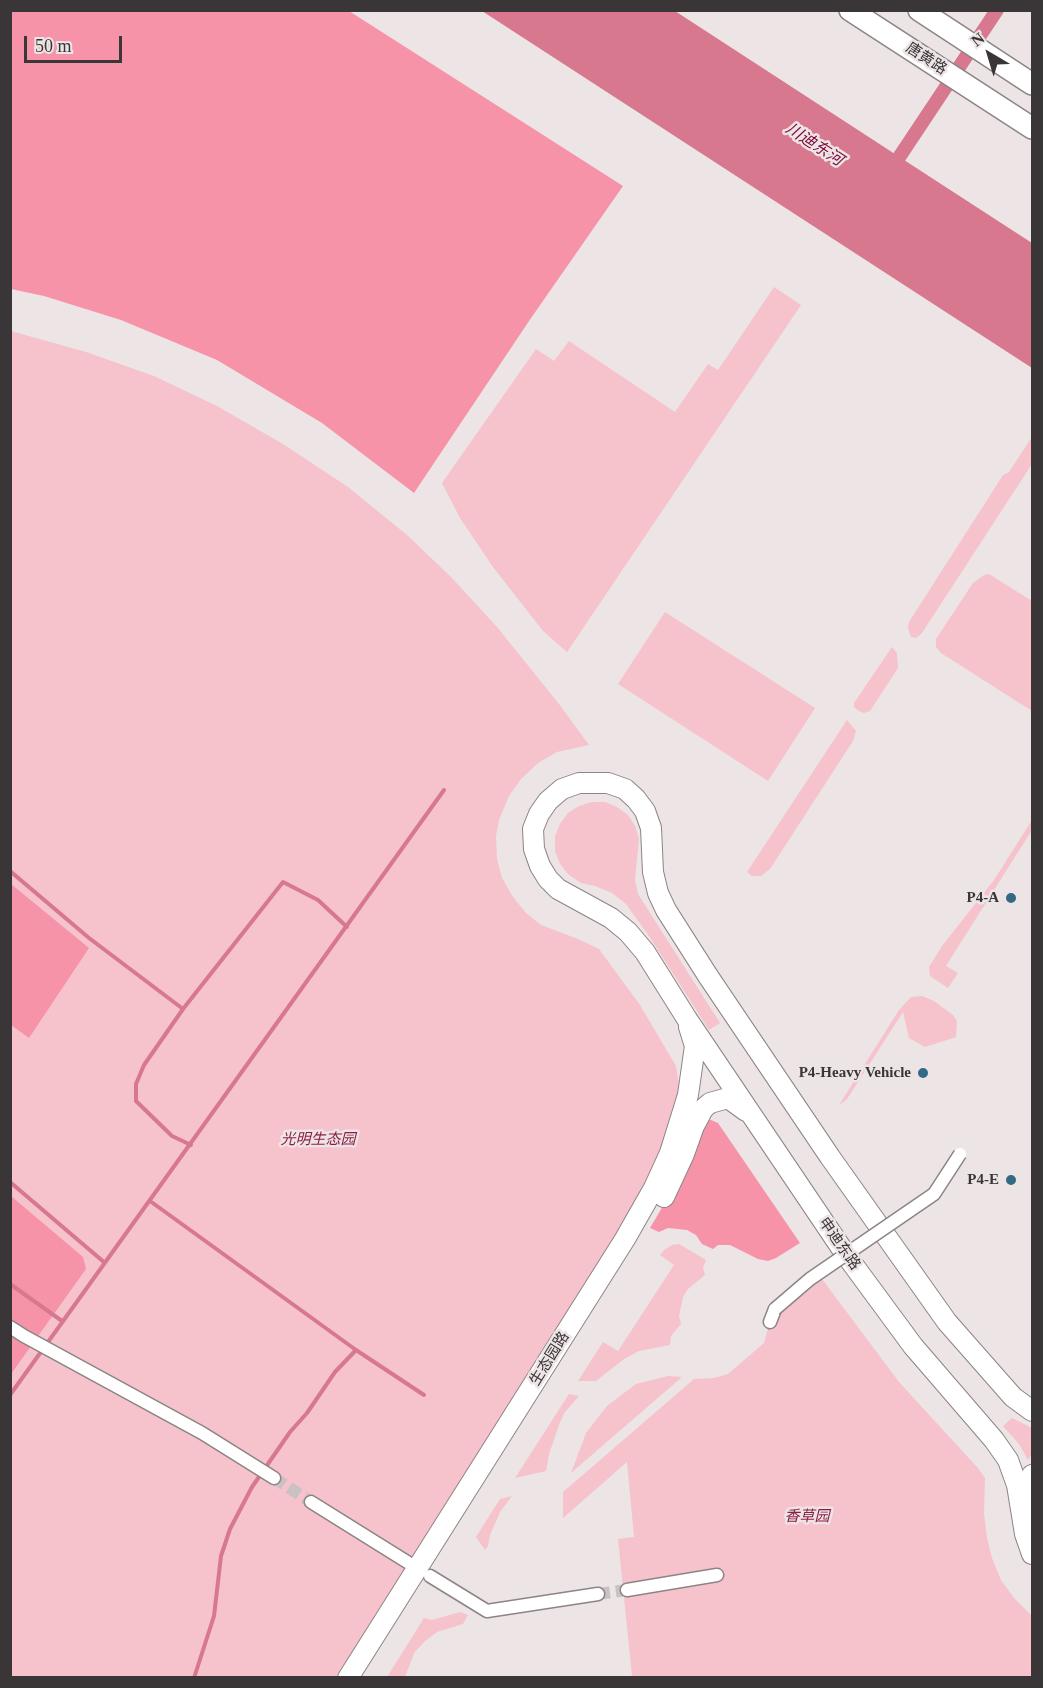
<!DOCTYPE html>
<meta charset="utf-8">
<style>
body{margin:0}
#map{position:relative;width:1043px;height:1688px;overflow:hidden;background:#ede4e6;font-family:"Times New Roman",serif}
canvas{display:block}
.frame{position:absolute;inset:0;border:12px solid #3a3637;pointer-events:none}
.north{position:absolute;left:959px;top:24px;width:60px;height:60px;-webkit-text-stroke:4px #ede4e6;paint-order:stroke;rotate:322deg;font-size:16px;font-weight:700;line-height:24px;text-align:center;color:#3a3637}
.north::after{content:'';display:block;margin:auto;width:21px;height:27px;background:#3a3637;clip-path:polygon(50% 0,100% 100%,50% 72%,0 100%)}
.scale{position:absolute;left:24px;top:36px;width:98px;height:27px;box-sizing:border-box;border:3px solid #3a3637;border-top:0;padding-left:8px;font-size:18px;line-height:21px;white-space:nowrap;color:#3a3637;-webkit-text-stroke:4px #ede4e6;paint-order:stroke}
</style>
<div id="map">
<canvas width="1043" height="1688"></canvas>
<div class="frame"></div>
<div class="north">N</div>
<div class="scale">50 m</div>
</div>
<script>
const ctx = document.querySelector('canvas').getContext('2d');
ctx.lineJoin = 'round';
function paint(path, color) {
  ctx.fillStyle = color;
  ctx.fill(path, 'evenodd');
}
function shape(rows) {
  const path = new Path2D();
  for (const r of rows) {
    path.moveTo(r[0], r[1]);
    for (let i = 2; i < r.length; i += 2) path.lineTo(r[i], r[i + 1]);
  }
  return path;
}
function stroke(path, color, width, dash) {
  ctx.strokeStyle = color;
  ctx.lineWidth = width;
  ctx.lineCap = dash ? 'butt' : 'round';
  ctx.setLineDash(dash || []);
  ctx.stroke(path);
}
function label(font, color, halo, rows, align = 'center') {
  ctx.font = font + ' "Times New Roman","Noto Sans SC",serif';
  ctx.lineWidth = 5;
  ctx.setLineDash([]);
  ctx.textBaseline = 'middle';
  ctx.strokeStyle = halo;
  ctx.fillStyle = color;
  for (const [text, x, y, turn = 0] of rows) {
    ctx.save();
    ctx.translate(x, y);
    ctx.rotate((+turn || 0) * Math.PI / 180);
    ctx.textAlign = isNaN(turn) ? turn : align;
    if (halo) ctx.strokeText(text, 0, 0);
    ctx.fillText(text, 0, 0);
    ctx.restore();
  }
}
const green = shape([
 [774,287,801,305,567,652,543,631,493,567,460,518,442,483,536,349,554,361,569,341,675,412,708,364,718,370],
 [11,331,86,352,154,376,217,406,283,444,348,487,407,535,451,577,497,627,559,704,589,745,557,752,538,763,521,779,509,796,499,820,496,836,497,859,502,878,513,897,526,913,541,925,578,939,599,949,640,1005,676,1066,680,1092,650,1184,339,1677,11,1678],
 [1032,437,1032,464,922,633,916,638,911,637,908,628,909,622,1003,475,1009,472],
 [989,574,1032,601,1032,711,941,653,936,647,936,639,973,583,984,575],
 [665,612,815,708,768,781,618,684],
 [892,647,897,653,898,668,870,711,864,713,859,711,854,707,854,703],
 [847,720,856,731,853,741,770,869,761,876,752,876,747,872],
 [592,802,605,802,617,807,628,815,635,826,639,839,635,880,638,894,720,1023,709,1030,649,936,626,904,612,893,595,886,581,883,569,875,560,864,555,851,555,836,560,824,568,813,579,806],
 [1032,820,1032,830,946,966,958,973,948,988,930,976,929,967,942,946,994,880],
 [922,996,934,1001,953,1015,957,1021,956,1037,925,1047,909,1038,903,1012,847,1099,839,1105,899,1010,911,997],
 [679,1244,706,1260,703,1268,705,1275,688,1289,683,1297,679,1316,681,1324,671,1336,670,1345,639,1351,624,1359,596,1381,578,1381,603,1342,618,1351,674,1265,660,1255,664,1250,672,1245],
 [822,1279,899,1382,977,1467,985,1478,984,1514,987,1538,992,1558,1001,1580,1014,1598,1032,1616,1032,1677,621,1677,632,1676,618,1539,634,1537,627,1462,563,1518,563,1492,694,1379,714,1378,728,1374,764,1343,770,1322],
 [668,1376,682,1377,571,1473,586,1433,607,1406,636,1384],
 [569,1394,579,1396,565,1412,560,1422,549,1454,546,1471,515,1478],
 [1012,1418,1032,1428,1032,1454,1028,1460,1019,1444,1003,1426],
 [512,1496,500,1512,490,1535,488,1546,485,1550,476,1537,500,1499],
 [460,1612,468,1615,463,1624,437,1632,424,1642,414,1653,405,1677,387,1677,424,1618,432,1620]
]);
const forest = shape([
 [11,10,349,11,623,186,529,321,414,493,322,423,217,360,121,320,44,296,11,289],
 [11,884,89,948,29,1038,11,1025],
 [701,1120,711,1120,718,1123,800,1243,776,1258,768,1261,758,1259,730,1245,718,1245,713,1249,702,1244,696,1235,687,1230,668,1228,659,1232,650,1228,670,1194],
 [11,1196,83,1257,86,1269,11,1374]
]);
const water = shape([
 [482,11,675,11,941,184,1032,243,1032,368]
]);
const stream = shape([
 [10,871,89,938,183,1009],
 [191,1145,172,1136,136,1101,136,1084,144,1065,183,1009,283,882,318,900,347,927],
 [10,1182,105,1263],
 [150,1201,356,1350,424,1395],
 [10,1284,62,1321],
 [10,1395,444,790],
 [194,1678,214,1616,221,1556,230,1529,252,1487,290,1432,307,1413,335,1372,356,1350]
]);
const canal = shape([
 [890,171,997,10]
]);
const pedestrianTunnel = shape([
 [274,1478,311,1502],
 [598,1594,627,1590]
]);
const pedestrian = shape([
 [770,1322,775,1309],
 [10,1327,24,1336,202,1433,274,1478],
 [311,1502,412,1565],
 [430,1576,487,1611,598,1594],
 [627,1590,717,1575]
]);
const tertiary = shape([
 [664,1197,684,1154,694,1126,703,1109,710,1103,728,1098,746,1111],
 [1032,1475,1024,1503,1025,1534,1032,1554],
 [1025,1534,1017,1485,1008,1460,994,1440,913,1346,846,1255,687,1019,645,952,628,932,611,918,558,889,548,879,540,866,534,849,533,829,539,814,548,801,562,789,579,783,608,783,625,789,636,799,645,811,651,828,653,872,658,893,666,910,708,976,830,1157,947,1322,1013,1397,1032,1411],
 [348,1678,625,1239,654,1188,670,1153,688,1095,695,1046,689,1027]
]);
const secondary = shape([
 [850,10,1032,128],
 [919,10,1032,84]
]);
const pedestrianBridge = shape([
 [775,1309,810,1279,934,1194,960,1154]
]);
const markers = [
 [1011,898,6,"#336985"],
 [923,1073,6,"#336985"],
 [1011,1180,6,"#336985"]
];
const streetNames = [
 ["唐黄路",926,59,33],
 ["申迪东路",839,1244,55],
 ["生态园路",550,1359,-58]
];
const poiNames = [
 ["P4-A",999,898],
 ["P4-Heavy Vehicle",911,1073],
 ["P4-E",999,1180]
];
const parkNames = [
 ["光明生态园",318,1140],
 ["香草园",807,1517]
];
const waterNames = [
 ["川迪东河",814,145,33]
];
paint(green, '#f6c2cc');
paint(forest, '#f693a9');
paint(water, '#d7788e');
stroke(stream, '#d7788e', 4);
stroke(canal, '#d7788e', 14);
stroke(pedestrianTunnel, '#c9c1c3', 12, [12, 6]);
stroke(pedestrian, '#8c8485', 15);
stroke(tertiary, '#8c8485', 22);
stroke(secondary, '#8c8485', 24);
stroke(pedestrian, '#fff', 12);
stroke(tertiary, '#fff', 20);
stroke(secondary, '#fff', 21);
stroke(pedestrianBridge, '#8c8485', 15, []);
stroke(pedestrianBridge, '#fff', 12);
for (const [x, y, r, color] of markers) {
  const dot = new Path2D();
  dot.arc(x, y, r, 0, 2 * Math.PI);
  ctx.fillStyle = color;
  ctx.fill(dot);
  stroke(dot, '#ede4e6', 2);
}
label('15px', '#3a3637', '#ede4e6', streetNames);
label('bold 15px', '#3a3637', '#ede4e6', poiNames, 'right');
label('italic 15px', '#8e1c44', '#ede4e6', parkNames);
label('italic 16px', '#7e0537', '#ede4e6', waterNames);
</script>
